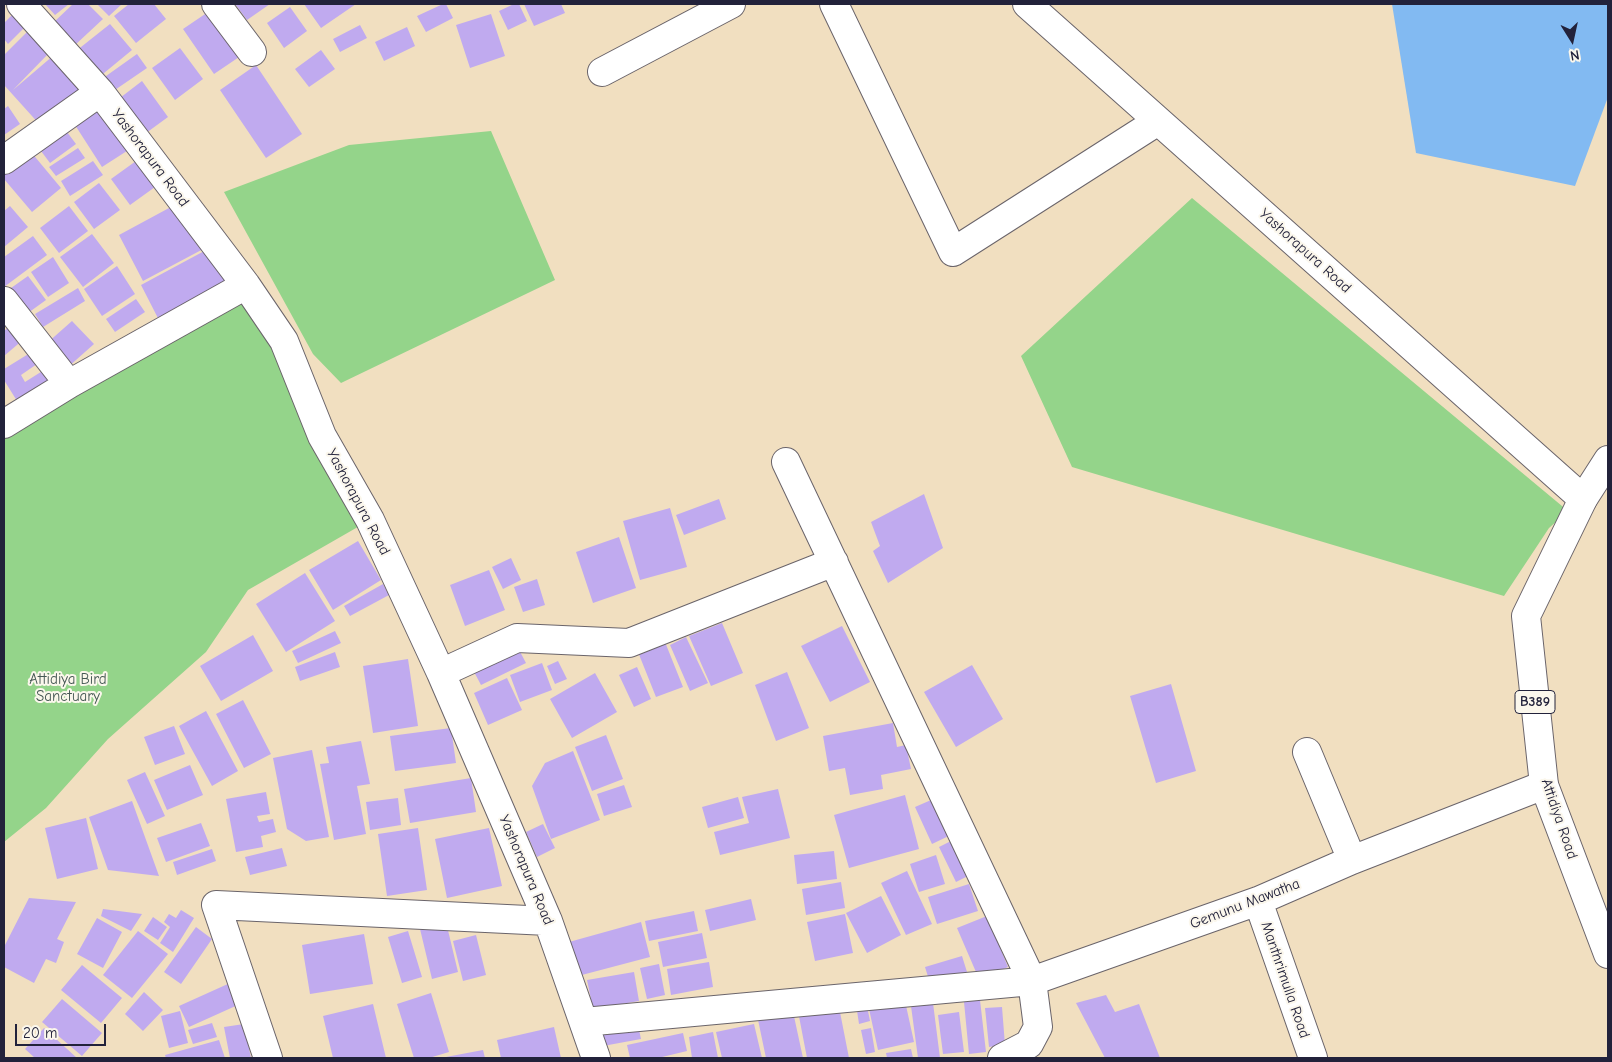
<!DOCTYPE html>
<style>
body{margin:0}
#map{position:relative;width:1612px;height:1062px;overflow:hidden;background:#f1dfc0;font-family:"Comic Neue",sans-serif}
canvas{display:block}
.frame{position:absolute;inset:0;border:5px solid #22223b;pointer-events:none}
.north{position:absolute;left:1547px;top:15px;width:50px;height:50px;-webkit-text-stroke:4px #fbf7ec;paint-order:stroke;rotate:170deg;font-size:14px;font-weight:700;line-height:20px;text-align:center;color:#22223b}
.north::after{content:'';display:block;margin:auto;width:18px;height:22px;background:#22223b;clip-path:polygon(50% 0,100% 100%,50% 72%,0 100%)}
.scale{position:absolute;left:15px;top:1024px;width:91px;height:22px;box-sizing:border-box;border:2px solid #22223b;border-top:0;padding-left:6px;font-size:15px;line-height:18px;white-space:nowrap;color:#22223b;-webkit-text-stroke:4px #fbf7ec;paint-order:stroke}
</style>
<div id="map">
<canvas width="1612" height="1062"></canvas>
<div class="frame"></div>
<div class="north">N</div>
<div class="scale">20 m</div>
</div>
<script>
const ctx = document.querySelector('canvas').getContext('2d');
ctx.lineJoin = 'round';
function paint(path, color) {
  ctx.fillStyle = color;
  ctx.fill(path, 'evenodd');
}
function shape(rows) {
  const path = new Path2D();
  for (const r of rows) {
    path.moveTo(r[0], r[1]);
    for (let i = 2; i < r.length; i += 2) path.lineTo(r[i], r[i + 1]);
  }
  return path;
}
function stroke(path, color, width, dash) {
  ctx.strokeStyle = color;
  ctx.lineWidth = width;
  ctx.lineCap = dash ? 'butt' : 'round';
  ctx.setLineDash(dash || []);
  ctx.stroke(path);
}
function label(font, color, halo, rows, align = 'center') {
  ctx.font = font + ' "Comic Neue",sans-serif';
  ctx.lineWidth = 4;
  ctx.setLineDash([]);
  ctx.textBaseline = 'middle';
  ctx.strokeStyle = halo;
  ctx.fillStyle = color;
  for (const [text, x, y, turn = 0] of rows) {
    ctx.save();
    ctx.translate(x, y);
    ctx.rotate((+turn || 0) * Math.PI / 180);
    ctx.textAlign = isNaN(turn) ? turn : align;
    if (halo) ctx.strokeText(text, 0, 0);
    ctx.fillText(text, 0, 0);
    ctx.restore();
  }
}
const green = shape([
 [491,131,555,280,341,383,313,354,224,192,349,145],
 [1192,198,1568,511,1549,528,1504,596,1072,467,1021,356],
 [246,285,370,520,248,590,206,652,108,739,46,808,4,842,4,424]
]);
const water = shape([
 [1392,4,1608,4,1608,97,1575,186,1416,153]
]);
const building = shape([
 [45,4,69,4,55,15],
 [73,4,88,4,103,19,74,46,53,23],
 [97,4,122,4,109,16],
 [129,4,154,4,166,19,136,43,114,16],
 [235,4,270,4,247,20],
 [304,4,356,4,321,28],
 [443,4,446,4,453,18,426,32,417,16],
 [514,4,519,4,527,21,508,30,499,11],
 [524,4,561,4,565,13,534,26],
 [290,7,307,31,284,48,267,23],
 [214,8,245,53,214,74,183,29],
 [18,9,31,21,8,44,4,39,4,23],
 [491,14,505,56,470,68,456,25],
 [110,24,132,50,98,78,76,51],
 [360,25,367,38,340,52,333,39],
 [407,27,415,46,384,61,375,42],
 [27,32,49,53,13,90,54,55,84,89,41,126,4,85,4,55],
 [180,48,203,79,175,100,152,68],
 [321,50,335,69,309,87,295,69],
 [137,54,147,68,109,94,99,81],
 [256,65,302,134,266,158,220,90],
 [142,81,168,117,142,136,116,101],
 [8,106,20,124,4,135,4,109],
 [103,107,130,149,102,167,75,125],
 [64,128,76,144,50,163,38,147],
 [78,148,85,158,56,176,49,167],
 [31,152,61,188,32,212,4,179,4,175],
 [93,161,103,175,70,196,61,181],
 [136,161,155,187,130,205,111,179],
 [99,183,120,210,94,229,74,202],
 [182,201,207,247,143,281,119,235],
 [10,206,28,227,4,247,4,211],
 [69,206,88,231,59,253,40,228],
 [92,234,114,263,83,287,60,257],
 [33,236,47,255,4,287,4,257],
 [208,249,229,288,161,324,141,285],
 [53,257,69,283,48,297,31,272],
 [117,266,135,294,102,316,84,289],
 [28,276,46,300,21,318,4,293],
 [78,288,85,301,43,327,35,314],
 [136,299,145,312,115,332,106,319],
 [72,321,94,344,67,368,46,344],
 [11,325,24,339,4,356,4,331],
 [30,353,37,364,21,375,25,382,44,370,50,380,17,401,4,380,4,369],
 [924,494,943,548,888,583,873,551,880,546,871,522],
 [719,499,726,519,684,535,676,515],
 [670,508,687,567,640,580,623,521],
 [619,537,636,588,593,603,576,552],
 [358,541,381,580,333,610,309,570],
 [511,558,521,580,503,589,492,567],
 [489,570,505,610,465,626,450,585],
 [305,573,335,621,286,652,256,604],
 [537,579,545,605,523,612,514,587],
 [383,584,389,595,350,616,344,606],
 [722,623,743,673,711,686,689,636],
 [842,626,870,682,830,702,801,646],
 [335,631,341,643,298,663,292,651],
 [253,635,273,671,221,701,200,666],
 [686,637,708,683,690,691,670,645],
 [665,642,683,687,656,697,638,652],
 [517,646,526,663,481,685,472,668],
 [335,652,340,667,300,681,295,667],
 [408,659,418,726,373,733,363,666],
 [558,661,567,679,555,684,547,666],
 [542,663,552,690,520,702,510,675],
 [972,665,1003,719,956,747,924,692],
 [637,667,651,699,634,707,619,675],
 [787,672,809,728,776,741,755,685],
 [595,673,617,712,572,738,550,699],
 [507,678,522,710,488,725,474,693],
 [1171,684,1196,771,1156,783,1130,696],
 [243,700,271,754,244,768,216,714],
 [206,711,238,771,212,786,179,726],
 [893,723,897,747,906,745,911,769,881,775,883,789,850,795,845,768,829,771,823,736],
 [174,726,185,754,155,765,144,737],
 [451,728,456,763,395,771,390,736],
 [606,735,623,779,592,791,575,747],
 [361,741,370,784,357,786,366,834,334,840,320,764,329,763,326,747],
 [312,750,329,837,306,841,287,829,273,758],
 [573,751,600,820,551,839,532,786,545,763],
 [190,765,203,795,167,810,154,780],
 [145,772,165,816,147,824,127,780],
 [471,778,476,812,410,823,404,789],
 [624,785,632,807,604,816,597,794],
 [778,789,790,838,720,855,714,832,749,823,742,797],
 [266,792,270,814,257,816,259,822,273,819,276,832,261,836,263,847,236,852,226,799],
 [905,795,919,849,849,868,834,815],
 [738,797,744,818,708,828,702,807],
 [938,797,955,833,932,844,915,807],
 [398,798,401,825,370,830,366,802],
 [132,801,159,876,108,870,89,817],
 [86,818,98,869,57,879,45,828],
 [201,823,210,846,166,862,157,838],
 [543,824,555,848,537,857,526,832],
 [418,828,427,890,387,896,378,834],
 [489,828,502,886,447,898,435,839],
 [959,837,976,872,956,882,939,847],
 [282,848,287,866,250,875,245,857],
 [212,849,216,861,177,875,173,862],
 [834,851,837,879,797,884,794,855],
 [936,855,945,884,919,892,910,864],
 [907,871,932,924,906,935,881,883],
 [841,882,845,908,806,915,802,889],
 [969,884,978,911,937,924,928,897],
 [881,896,901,935,867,953,846,913],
 [29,898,76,902,57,939,64,942,56,963,46,959,34,983,4,967,4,947],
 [751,899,756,920,710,931,705,910],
 [103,909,142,914,131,931,101,916],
 [181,910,194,918,173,952,160,943,170,927,164,922,169,914,176,918],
 [694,911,698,931,649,941,645,921],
 [845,914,853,953,815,961,807,922],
 [987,916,1008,967,979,979,957,928],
 [153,917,167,927,158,940,144,931],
 [97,918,122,932,103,968,77,954],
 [446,922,458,972,432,979,420,929],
 [641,922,650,957,578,976,569,942],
 [196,927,212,939,181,984,164,972],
 [138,931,168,954,132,998,103,975],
 [408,931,422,977,402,983,388,937],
 [702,933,707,958,663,967,658,942],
 [364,934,373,984,310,994,302,945],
 [476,935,486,975,463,981,453,941],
 [962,956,967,972,930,983,925,967],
 [709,962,713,987,671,995,667,969],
 [659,964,665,995,647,999,640,968],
 [82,965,122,998,101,1023,61,990],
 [634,972,639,1001,593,1009,587,980],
 [230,983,240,1004,189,1027,179,1006],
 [144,992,163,1010,143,1031,125,1014],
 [431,993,449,1052,429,1058,414,1058,397,1004],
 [1106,995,1115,1012,1139,1004,1160,1058,1105,1058,1076,1003],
 [62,999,102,1033,82,1056,42,1022],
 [980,1000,986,1052,969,1054,964,1002],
 [866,1001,870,1021,859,1024,856,1004],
 [905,1001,914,1042,878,1050,869,1009],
 [933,1003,940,1058,918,1058,911,1006],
 [373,1004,386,1058,333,1058,323,1016],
 [797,1006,839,1007,849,1058,807,1058],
 [792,1007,803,1058,766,1058,757,1015],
 [1002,1007,1005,1045,989,1047,985,1008],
 [180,1011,188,1043,169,1048,161,1016],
 [959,1012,964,1052,943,1054,938,1015],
 [637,1020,641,1039,603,1046,599,1027],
 [212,1023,217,1037,193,1044,188,1030],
 [244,1024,251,1058,230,1058,224,1027],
 [754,1024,762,1058,722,1058,716,1032],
 [554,1027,561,1058,501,1058,497,1040],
 [44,1028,77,1058,35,1058,25,1049],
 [871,1028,875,1052,866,1054,861,1030],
 [713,1032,718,1058,692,1058,689,1037],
 [683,1033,687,1051,658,1058,630,1058,627,1045],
 [219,1040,225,1058,166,1058,165,1055],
 [911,1049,913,1058,887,1058,886,1053],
 [483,1050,485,1058,446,1058,446,1057]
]);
const minor = shape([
 [21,4,100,92,246,285,284,341,322,436,370,520,441,673,548,921,596,1058],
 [216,4,252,52],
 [834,4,953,252,1158,121],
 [1027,4,1583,499],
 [602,72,731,4],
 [4,160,100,92],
 [4,301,69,384],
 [4,424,69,384,246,285],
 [441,673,517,638,629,643,834,562],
 [1307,752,1352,860],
 [1258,901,1313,1058],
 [584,1022,1032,981,786,462],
 [268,1058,216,905,548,921],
 [1002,1058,1029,1044,1038,1027,1032,981,1258,901,1352,860,1544,785]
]);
const major = shape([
 [1608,460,1583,499,1526,616,1544,785,1608,954]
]);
const shields = [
 [1535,702,40]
];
const shieldNames = [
 ["B389",1535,702]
];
const streetNames = [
 ["Yashorapura Road",150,158,53],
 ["Yashorapura Road",1305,251,42],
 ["Yashorapura Road",358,502,62],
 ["Attidiya Road",1559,819,71],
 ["Yashorapura Road",526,870,67],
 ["Gemunu Mawatha",1245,904,-21],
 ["Manthrimulla Road",1285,980,71]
];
const parkNames = [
 ["Attidiya Bird",68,680],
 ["Sanctuary",68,697]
];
paint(green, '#94d48a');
paint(water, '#82baf2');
paint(building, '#c0aaef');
stroke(minor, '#6a646a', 30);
stroke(major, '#6a646a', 30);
stroke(minor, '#fff', 28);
stroke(major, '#fff', 28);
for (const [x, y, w] of shields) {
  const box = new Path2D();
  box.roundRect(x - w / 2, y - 11.5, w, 23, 4);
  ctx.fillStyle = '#fbf7ec';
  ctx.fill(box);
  stroke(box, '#22223b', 1);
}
label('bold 14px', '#22223b', null, shieldNames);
label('15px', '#22223b', '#fbf7ec', streetNames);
label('15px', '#445753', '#fbf7ec', parkNames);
</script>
